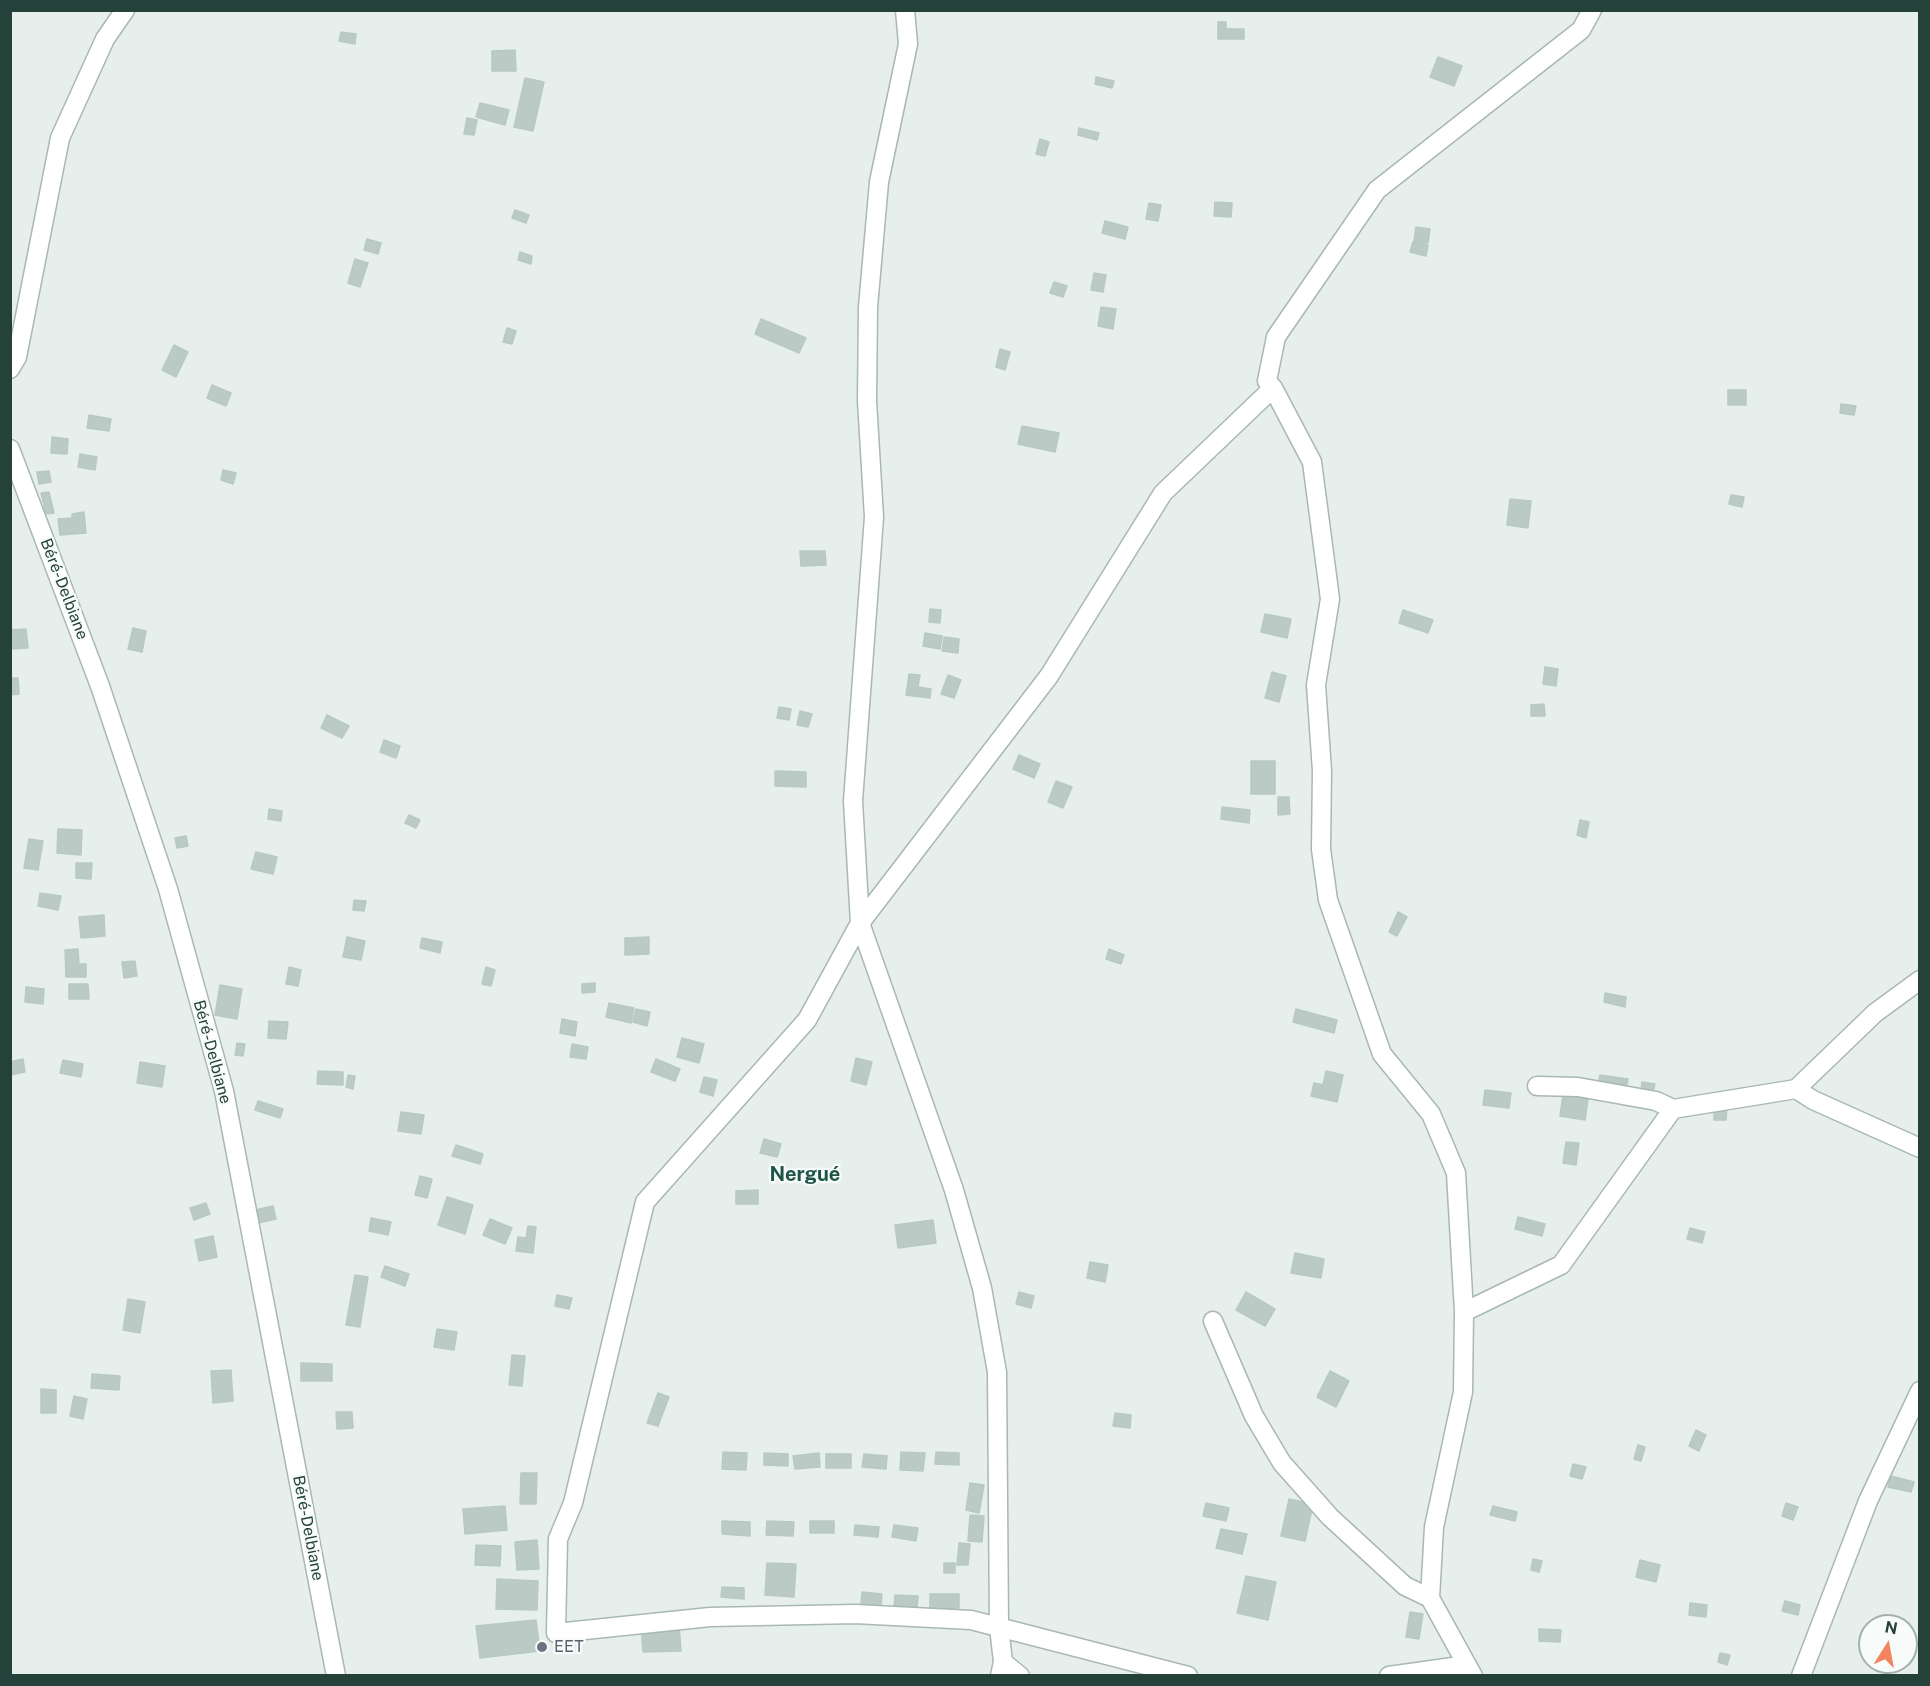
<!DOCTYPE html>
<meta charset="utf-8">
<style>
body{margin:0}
#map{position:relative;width:1930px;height:1686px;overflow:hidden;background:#e6efeb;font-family:"Public Sans",sans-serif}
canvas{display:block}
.frame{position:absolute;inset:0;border:12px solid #24423a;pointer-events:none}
.north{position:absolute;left:1858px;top:1614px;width:60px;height:60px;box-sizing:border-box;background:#f7fbf9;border:2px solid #a3b1ad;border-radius:50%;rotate:11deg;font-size:16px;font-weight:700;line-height:24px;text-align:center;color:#24423a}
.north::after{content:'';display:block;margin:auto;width:21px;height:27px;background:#f4845f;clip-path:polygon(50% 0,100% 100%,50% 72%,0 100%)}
</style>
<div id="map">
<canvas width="1930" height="1686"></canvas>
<div class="frame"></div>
<div class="north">N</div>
</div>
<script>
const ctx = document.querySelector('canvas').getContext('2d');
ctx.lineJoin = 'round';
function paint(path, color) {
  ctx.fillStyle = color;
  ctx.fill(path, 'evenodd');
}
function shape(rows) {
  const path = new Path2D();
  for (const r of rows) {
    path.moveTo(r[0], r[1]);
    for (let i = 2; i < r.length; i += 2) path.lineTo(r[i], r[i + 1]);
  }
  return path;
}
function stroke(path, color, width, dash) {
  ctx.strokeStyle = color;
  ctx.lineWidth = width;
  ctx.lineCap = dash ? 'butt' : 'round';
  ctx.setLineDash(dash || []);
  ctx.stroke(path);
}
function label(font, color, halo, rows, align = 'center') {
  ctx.font = font + ' "Public Sans",sans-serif';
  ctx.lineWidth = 4.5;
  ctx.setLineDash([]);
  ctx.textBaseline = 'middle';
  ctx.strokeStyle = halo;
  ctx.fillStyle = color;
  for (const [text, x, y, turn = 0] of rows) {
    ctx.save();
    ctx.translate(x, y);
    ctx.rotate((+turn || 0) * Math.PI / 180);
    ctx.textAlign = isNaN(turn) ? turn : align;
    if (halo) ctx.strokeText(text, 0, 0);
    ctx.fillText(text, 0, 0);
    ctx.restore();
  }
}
const building = shape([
 [1218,22,1226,22,1226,29,1244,29,1244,39,1218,39,1218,22],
 [341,32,356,34,355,44,339,41,341,32],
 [515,50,516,71,492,71,492,51,515,50],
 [1438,57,1462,66,1454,86,1430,77,1438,57],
 [1096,77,1114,81,1112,88,1095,84,1096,77],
 [525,78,544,82,533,131,514,127,525,78],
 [480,103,509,110,505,125,476,117,480,103],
 [467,118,477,120,474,135,464,134,467,118],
 [1079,128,1099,133,1097,140,1078,135,1079,128],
 [1040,139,1049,142,1045,156,1036,154,1040,139],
 [1215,202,1232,203,1231,217,1214,216,1215,202],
 [1149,203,1161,205,1158,221,1146,219,1149,203],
 [515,210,529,215,526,223,512,218,515,210],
 [1105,221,1128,227,1125,239,1102,233,1105,221],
 [1416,227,1430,229,1428,243,1414,241,1416,227],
 [367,239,381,243,378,254,364,250,367,239],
 [1413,242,1428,245,1426,256,1410,252,1413,242],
 [520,252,532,256,531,264,518,260,520,252],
 [355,259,368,263,360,287,348,283,355,259],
 [1094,273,1106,275,1103,292,1091,290,1094,273],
 [1054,282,1067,286,1063,297,1050,293,1054,282],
 [1101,307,1116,309,1113,329,1098,326,1101,307],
 [761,319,806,338,799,353,755,334,761,319],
 [507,328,516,331,512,344,503,342,507,328],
 [174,345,188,352,176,377,162,370,174,345],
 [1000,349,1010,352,1005,370,996,367,1000,349],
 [212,385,231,393,226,406,207,398,212,385],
 [1728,390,1746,390,1746,405,1728,405,1728,390],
 [1841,404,1856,406,1854,415,1840,413,1841,404],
 [89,415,111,419,109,431,87,428,89,415],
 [1022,426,1059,433,1055,452,1018,444,1022,426],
 [52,437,68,439,67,454,51,453,52,437],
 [80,454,97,457,95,470,78,467,80,454],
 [223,470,236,473,233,484,221,480,223,470],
 [49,471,51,482,39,484,37,472,49,471],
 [49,492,54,513,46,514,41,493,49,492],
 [1731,495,1744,497,1742,507,1729,504,1731,495],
 [1510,499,1531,501,1528,528,1507,525,1510,499],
 [84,512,86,533,60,535,58,519,72,518,72,514,84,512],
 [800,551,825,551,826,565,801,566,800,551],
 [930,609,941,610,940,623,929,622,930,609],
 [1403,610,1433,620,1428,633,1399,623,1403,610],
 [1265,614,1291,619,1287,638,1261,632,1265,614],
 [133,628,146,631,142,652,128,649,133,628],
 [26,629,28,648,10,649,10,630,26,629],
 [925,633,942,636,940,649,923,646,925,633],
 [944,637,959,639,958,653,942,651,944,637],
 [1545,667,1558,669,1556,686,1543,684,1545,667],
 [1272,672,1286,676,1279,702,1265,698,1272,672],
 [909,674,920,675,918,687,931,689,930,698,906,695,909,674],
 [948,675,961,680,954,698,941,694,948,675],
 [10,678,18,678,19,694,10,695,10,678],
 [1544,704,1545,716,1531,716,1531,705,1544,704],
 [779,707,791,709,789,720,777,718,779,707],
 [800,711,812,714,808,727,797,725,800,711],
 [327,715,349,726,342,738,321,728,327,715],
 [384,740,400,746,396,758,380,752,384,740],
 [1019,755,1040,764,1034,778,1013,769,1019,755],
 [1251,761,1275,761,1275,794,1251,794,1251,761],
 [775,771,806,772,806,787,775,786,775,771],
 [1056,781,1072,787,1063,808,1048,802,1056,781],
 [1278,797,1289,797,1290,814,1278,815,1278,797],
 [1222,807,1250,810,1249,823,1221,819,1222,807],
 [269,809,282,811,281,821,268,819,269,809],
 [409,815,420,820,416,828,405,823,409,815],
 [1580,820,1589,822,1586,838,1577,835,1580,820],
 [58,829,82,830,81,855,57,853,58,829],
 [186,836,188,846,177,848,175,838,186,836],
 [29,839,43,841,38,870,24,868,29,839],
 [256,852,277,857,273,874,251,869,256,852],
 [76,863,92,863,91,879,76,878,76,863],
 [40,893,61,896,58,910,38,906,40,893],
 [354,900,366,901,364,911,353,910,354,900],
 [1398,912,1407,917,1397,936,1389,932,1398,912],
 [104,915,105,936,81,938,79,917,104,915],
 [347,937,365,941,361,960,343,957,347,937],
 [649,937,649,954,625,955,625,938,649,937],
 [422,938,442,942,440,953,420,948,422,938],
 [78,949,79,964,86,964,86,977,66,977,65,950,78,949],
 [1109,949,1124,955,1121,964,1106,959,1109,949],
 [135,961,137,976,124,978,122,962,135,961],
 [289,967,301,970,298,986,286,984,289,967],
 [486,967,495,970,491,986,482,984,486,967],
 [595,983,595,992,582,993,582,984,595,983],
 [69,984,88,984,89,999,69,999,69,984],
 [220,985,242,989,237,1019,215,1015,220,985],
 [26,987,44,989,43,1004,25,1002,26,987],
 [1605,993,1626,997,1625,1007,1604,1002,1605,993],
 [609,1003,634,1008,631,1023,606,1017,609,1003],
 [636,1009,650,1012,647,1026,633,1022,636,1009],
 [1296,1009,1337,1020,1334,1033,1293,1022,1296,1009],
 [562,1019,577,1022,575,1036,560,1033,562,1019],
 [269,1021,288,1022,286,1039,268,1038,269,1021],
 [682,1038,704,1044,699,1063,677,1057,682,1038],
 [237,1043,245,1044,243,1056,235,1055,237,1043],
 [572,1044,588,1047,586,1059,570,1057,572,1044],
 [856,1058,872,1062,866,1085,851,1081,856,1058],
 [23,1059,25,1072,10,1075,10,1062,23,1059],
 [656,1059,680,1069,675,1081,651,1072,656,1059],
 [63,1060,83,1064,81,1077,60,1073,63,1060],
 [140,1062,165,1066,162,1087,137,1083,140,1062],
 [318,1071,343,1072,343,1085,317,1084,318,1071],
 [1326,1071,1343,1075,1337,1102,1311,1096,1314,1083,1323,1085,1326,1071],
 [348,1075,355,1076,353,1089,346,1087,348,1075],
 [1600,1075,1628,1079,1626,1090,1598,1085,1600,1075],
 [704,1077,717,1080,713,1096,700,1092,704,1077],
 [1642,1082,1655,1084,1653,1092,1641,1090,1642,1082],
 [1485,1090,1511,1093,1509,1108,1483,1105,1485,1090],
 [1563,1095,1588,1099,1585,1120,1560,1116,1563,1095],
 [258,1101,283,1109,280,1118,255,1110,258,1101],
 [1714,1106,1727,1107,1726,1120,1714,1120,1714,1106],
 [401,1112,424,1115,421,1134,398,1131,401,1112],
 [764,1139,781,1144,777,1157,760,1153,764,1139],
 [1566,1142,1579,1143,1576,1165,1563,1163,1566,1142],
 [456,1145,483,1154,480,1164,452,1156,456,1145],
 [420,1176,432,1179,427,1198,415,1195,420,1176],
 [758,1190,758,1204,736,1204,736,1191,758,1190],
 [447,1197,473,1205,465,1234,438,1225,447,1197],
 [206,1203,210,1214,194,1220,190,1208,206,1203],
 [273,1206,276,1219,258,1223,255,1210,273,1206],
 [1518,1217,1545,1224,1542,1236,1515,1229,1518,1217],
 [371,1218,391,1222,388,1235,369,1231,371,1218],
 [490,1219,512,1228,505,1244,483,1235,490,1219],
 [933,1220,936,1243,898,1248,895,1225,933,1220],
 [528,1226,536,1227,533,1253,516,1251,518,1237,526,1238,528,1226],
 [1690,1228,1705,1232,1702,1243,1687,1239,1690,1228],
 [213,1236,217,1257,199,1261,195,1240,213,1236],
 [1295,1253,1324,1259,1321,1278,1291,1273,1295,1253],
 [1090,1262,1108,1265,1105,1282,1087,1278,1090,1262],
 [385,1266,409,1274,405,1286,381,1277,385,1266],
 [355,1275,368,1277,360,1327,346,1325,355,1275],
 [1019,1292,1034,1296,1031,1308,1016,1304,1019,1292],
 [1246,1292,1275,1309,1265,1326,1236,1310,1246,1292],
 [557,1295,572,1298,569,1309,555,1306,557,1295],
 [128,1299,145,1302,140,1333,123,1330,128,1299],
 [437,1329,457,1332,454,1350,434,1347,437,1329],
 [512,1355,525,1356,522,1386,509,1385,512,1355],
 [301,1363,332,1364,332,1381,301,1381,301,1363],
 [231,1370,233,1401,213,1403,211,1371,231,1370],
 [1330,1371,1349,1381,1336,1407,1317,1397,1330,1371],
 [92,1374,120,1376,119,1390,91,1388,92,1374],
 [41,1389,56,1390,56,1413,41,1413,41,1389],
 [658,1393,669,1397,658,1426,647,1423,658,1393],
 [74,1396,87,1399,83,1419,70,1416,74,1396],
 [336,1412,352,1412,353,1428,337,1429,336,1412],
 [1115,1413,1131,1415,1130,1428,1113,1426,1115,1413],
 [1696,1430,1706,1435,1699,1451,1689,1446,1696,1430],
 [1638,1445,1645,1447,1641,1461,1634,1459,1638,1445],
 [723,1452,747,1453,746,1470,722,1469,723,1452],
 [901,1452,925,1453,923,1471,900,1470,901,1452],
 [936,1452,959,1453,959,1465,935,1464,936,1452],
 [764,1453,788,1454,788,1466,764,1465,764,1453],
 [819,1453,820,1467,795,1469,793,1456,819,1453],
 [826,1454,851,1454,851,1468,826,1468,826,1454],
 [864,1454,887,1456,886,1469,862,1467,864,1454],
 [1573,1464,1586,1467,1582,1479,1570,1476,1573,1464],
 [521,1473,537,1473,536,1504,520,1504,521,1473],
 [1891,1476,1914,1482,1911,1492,1888,1487,1891,1476],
 [970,1483,984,1485,979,1513,966,1510,970,1483],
 [1289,1499,1313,1504,1305,1541,1281,1536,1289,1499],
 [1206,1503,1229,1508,1226,1521,1203,1516,1206,1503],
 [1786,1503,1798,1507,1793,1520,1782,1516,1786,1503],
 [505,1506,507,1530,465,1534,463,1509,505,1506],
 [1493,1506,1517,1512,1515,1521,1490,1515,1493,1506],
 [970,1515,984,1516,982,1542,968,1541,970,1515],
 [722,1521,750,1522,750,1536,722,1534,722,1521],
 [767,1521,794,1522,793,1536,766,1535,767,1521],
 [810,1521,834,1521,834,1533,810,1533,810,1521],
 [855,1525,879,1527,878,1537,854,1535,855,1525],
 [894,1525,918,1528,916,1541,892,1537,894,1525],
 [1221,1529,1247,1534,1242,1554,1216,1548,1221,1529],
 [537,1540,539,1569,517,1570,515,1542,537,1540],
 [959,1543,970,1544,968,1565,957,1565,959,1543],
 [476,1545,501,1546,500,1566,475,1565,476,1545],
 [1533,1559,1542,1561,1539,1572,1531,1570,1533,1559],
 [1640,1560,1660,1565,1656,1582,1636,1577,1640,1560],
 [767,1563,796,1564,794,1597,765,1595,767,1563],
 [944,1563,955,1563,955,1573,944,1573,944,1563],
 [1246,1576,1276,1582,1268,1620,1237,1613,1246,1576],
 [497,1579,538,1581,537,1610,496,1609,497,1579],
 [722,1587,744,1588,744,1599,721,1597,722,1587],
 [862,1592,882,1594,881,1606,861,1604,862,1592],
 [930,1594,959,1594,959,1608,930,1609,930,1594],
 [895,1595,918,1596,917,1609,894,1608,895,1595],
 [1785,1601,1800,1605,1798,1615,1782,1611,1785,1601],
 [1690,1603,1707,1605,1706,1617,1689,1615,1690,1603],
 [1410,1612,1423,1614,1419,1639,1406,1637,1410,1612],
 [536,1620,540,1651,480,1658,476,1626,536,1620],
 [679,1624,681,1651,643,1652,641,1625,679,1624],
 [1539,1629,1561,1630,1560,1642,1539,1641,1539,1629],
 [1720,1653,1730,1655,1727,1665,1718,1662,1720,1653]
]);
const minor = shape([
 [905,10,908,44,879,182,868,307,867,401,874,517,853,801,860,923,954,1190,982,1288,997,1372,999,1627,1003,1662,1000,1676],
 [10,369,17,357,60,138,105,39,125,10],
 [1537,1086,1578,1087,1656,1101,1673,1109,1796,1089,1875,1013,1920,980],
 [1796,1089,1813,1100,1920,1148],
 [1464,1312,1561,1265,1673,1109],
 [1213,1321,1254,1416,1282,1463,1330,1517,1405,1586,1430,1598],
 [1003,1662,1020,1676],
 [1188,1676,971,1620,855,1614,710,1617,556,1633,558,1539,573,1503,645,1202,807,1020,860,923,1049,676,1163,493,1273,388],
 [1389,1676,1467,1665],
 [1473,1676,1430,1598,1434,1527,1463,1392,1464,1312,1456,1173,1431,1114,1382,1054,1328,900,1321,849,1322,771,1316,685,1330,599,1312,462,1273,388,1267,381,1276,337,1377,190,1581,30,1592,10],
 [1801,1676,1868,1501,1920,1391]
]);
const tertiary = shape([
 [10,449,100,686,168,889,224,1091,336,1676]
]);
const markers = [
 [542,1647,6,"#6b7280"]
];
const streetNames = [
 ["Béré-Delbiane",64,589,69],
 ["Béré-Delbiane",212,1052,75],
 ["Béré-Delbiane",308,1528,79]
];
const worshipNames = [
 ["EET",554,1647]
];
const quarterNames = [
 ["Nergué",805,1175]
];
paint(building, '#bbcac4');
stroke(building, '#b8c9c2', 1.5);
stroke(minor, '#a8b8b2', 21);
stroke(tertiary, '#a8b8b2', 21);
stroke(minor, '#fff', 18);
stroke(tertiary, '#fff', 18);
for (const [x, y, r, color] of markers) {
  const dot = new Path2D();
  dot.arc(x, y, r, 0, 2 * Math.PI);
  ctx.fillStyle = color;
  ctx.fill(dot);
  stroke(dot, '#f7fbf9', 2);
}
label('16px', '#24423a', '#f7fbf9', streetNames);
label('16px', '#5b616d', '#f7fbf9', worshipNames, 'left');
label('bold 20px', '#1f5548', '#f7fbf9', quarterNames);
</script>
